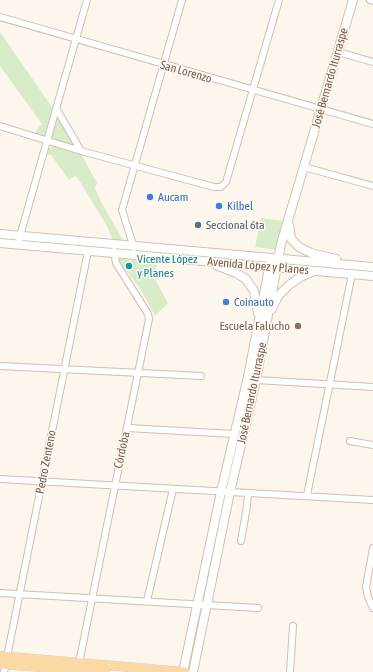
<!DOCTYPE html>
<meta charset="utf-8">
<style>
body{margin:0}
canvas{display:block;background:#fdf6ec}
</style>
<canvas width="373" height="672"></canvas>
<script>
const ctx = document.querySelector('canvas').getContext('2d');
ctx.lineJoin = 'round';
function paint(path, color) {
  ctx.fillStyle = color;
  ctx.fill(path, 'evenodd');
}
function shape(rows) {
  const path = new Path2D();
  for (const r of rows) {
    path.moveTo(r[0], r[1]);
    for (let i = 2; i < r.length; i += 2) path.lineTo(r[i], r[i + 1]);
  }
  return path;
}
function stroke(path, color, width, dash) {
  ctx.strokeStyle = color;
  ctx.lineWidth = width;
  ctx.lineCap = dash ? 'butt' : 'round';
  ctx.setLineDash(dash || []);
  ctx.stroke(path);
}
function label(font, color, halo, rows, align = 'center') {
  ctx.font = font + ' "Asap Condensed",sans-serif';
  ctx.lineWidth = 3;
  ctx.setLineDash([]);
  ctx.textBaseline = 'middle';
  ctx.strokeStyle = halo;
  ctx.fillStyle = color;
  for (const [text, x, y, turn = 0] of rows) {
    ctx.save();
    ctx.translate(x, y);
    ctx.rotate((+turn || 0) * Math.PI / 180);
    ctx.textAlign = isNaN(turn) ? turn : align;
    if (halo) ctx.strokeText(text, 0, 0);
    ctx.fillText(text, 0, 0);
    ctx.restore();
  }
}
const green = shape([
 [0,32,54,110,47,132,43,136,35,134,37,129,42,124,0,66],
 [58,116,74,145,54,139,52,137],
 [54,146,81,154,97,183,95,188,100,200,124,242,113,241,107,226,77,177,75,176,69,180,51,155,47,154,48,149],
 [261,218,283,221,277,250,255,247],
 [117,258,157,263,155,279,168,303,155,316,141,290]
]);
const street = shape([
 [370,0,373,1],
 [0,17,373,124],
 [338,52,373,62],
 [56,108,81,151],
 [0,126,81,151,214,187,221,187,226,182,279,0],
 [304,167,373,186],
 [19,245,20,236,87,0],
 [134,248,122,210,182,0],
 [0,366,201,376],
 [256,380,373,387],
 [127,428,234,434],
 [350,441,373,445],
 [0,479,373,500],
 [307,495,352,274],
 [241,541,247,506,248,493],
 [373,548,366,587,368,597,373,608],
 [0,593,258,608],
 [147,601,173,489],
 [79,663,149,319,148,314,116,263,114,251],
 [4,672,88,251],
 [290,672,293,626]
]);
const secondary = shape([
 [289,225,291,239,299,247,311,253,336,259],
 [0,234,373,267],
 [0,243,373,276],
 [216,265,236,273,246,279,254,291,258,313],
 [272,309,278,296,289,285,302,276,312,272],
 [183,672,221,492,248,377,271,258],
 [193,672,230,492,256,380,281,244,353,0]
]);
const primary = shape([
 [0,656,185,672],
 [0,664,105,672]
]);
const markers = [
 [150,197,4,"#3f7fe0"],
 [219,206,4,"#3f7fe0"],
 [198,225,4,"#5c6f8a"],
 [129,266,4,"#0f9aa8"],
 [226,302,4,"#3f7fe0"],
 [298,326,4,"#8d6e63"]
];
const streetNames = [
 ["San Lorenzo",186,72,16],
 ["José Bernardo Iturraspe",330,78,-74],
 ["Avenida López y Planes",258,266,5],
 ["José Bernardo Iturraspe",252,393,-78],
 ["Córdoba",122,450,-78],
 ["Pedro Zenteno",46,462,-79]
];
const shopNames = [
 ["Aucam",158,197],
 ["Kilbel",227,206],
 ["Coinauto",234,302]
];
const serviceNames = [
 ["Seccional 6ta",206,225]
];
const cultureNames = [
 ["Vicente López",137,259],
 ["y Planes",137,273]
];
const educationNames = [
 ["Escuela Falucho",290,326]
];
paint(green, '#d8ecc9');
stroke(street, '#d1beb0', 8);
stroke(secondary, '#d6c0b0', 10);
stroke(primary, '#dad1cd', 10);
stroke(street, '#fff', 6);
stroke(secondary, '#fff', 8);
stroke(primary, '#fbd9a5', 9);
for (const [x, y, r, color] of markers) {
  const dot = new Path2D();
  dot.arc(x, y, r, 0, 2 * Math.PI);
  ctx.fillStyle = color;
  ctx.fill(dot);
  stroke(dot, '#fffaf3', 1.5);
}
label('12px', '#7a5c4d', '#fffaf3', streetNames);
label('12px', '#366cbe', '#fffaf3', shopNames, 'left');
label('12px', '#4e5e75', '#fffaf3', serviceNames, 'left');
label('12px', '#0d838f', '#fffaf3', cultureNames, 'left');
label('12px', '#785e54', '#fffaf3', educationNames, 'right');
</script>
